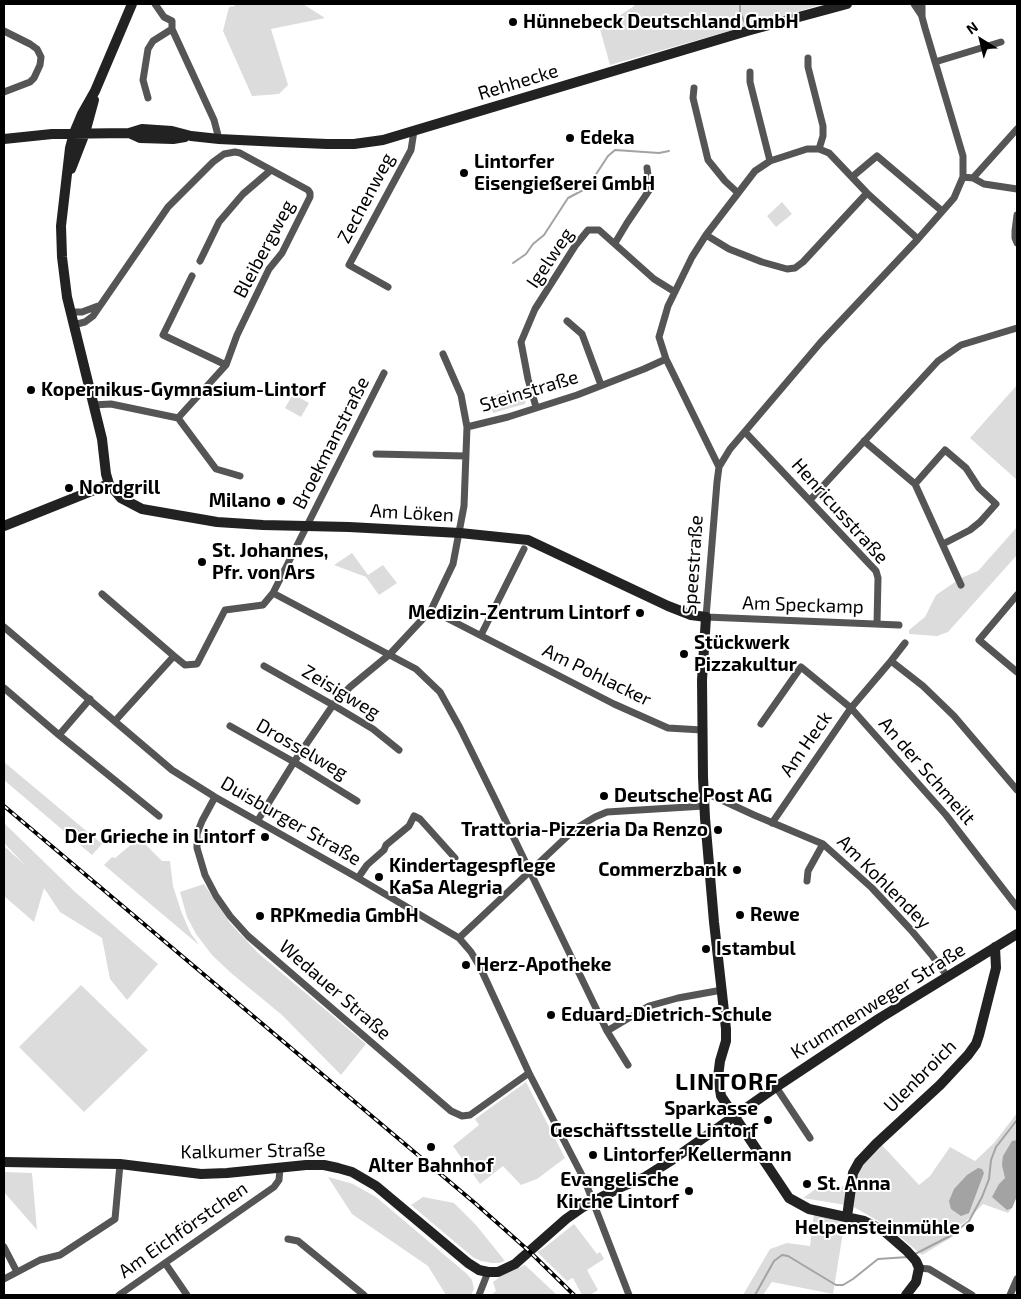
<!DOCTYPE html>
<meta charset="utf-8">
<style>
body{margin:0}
#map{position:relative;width:1021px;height:1299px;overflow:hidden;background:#fff;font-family:"Exo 2",sans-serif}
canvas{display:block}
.frame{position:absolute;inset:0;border:5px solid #000;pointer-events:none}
.north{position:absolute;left:956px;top:15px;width:50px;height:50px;-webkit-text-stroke:4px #fff;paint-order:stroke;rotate:324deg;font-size:14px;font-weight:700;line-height:20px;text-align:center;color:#000}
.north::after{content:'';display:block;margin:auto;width:18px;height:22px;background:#000;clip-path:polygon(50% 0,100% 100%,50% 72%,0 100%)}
</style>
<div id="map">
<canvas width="1021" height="1299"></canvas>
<div class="frame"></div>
<div class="north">N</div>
</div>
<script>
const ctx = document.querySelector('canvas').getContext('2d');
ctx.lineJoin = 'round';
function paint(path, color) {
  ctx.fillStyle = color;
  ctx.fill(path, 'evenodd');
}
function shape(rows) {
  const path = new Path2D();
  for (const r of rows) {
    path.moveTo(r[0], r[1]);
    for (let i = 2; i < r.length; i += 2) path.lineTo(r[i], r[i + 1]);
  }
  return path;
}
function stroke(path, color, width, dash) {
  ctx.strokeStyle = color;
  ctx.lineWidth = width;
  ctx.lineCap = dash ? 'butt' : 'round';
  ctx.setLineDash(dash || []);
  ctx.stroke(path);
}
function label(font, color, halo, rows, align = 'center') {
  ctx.font = font + ' "Exo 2",sans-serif';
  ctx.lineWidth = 4;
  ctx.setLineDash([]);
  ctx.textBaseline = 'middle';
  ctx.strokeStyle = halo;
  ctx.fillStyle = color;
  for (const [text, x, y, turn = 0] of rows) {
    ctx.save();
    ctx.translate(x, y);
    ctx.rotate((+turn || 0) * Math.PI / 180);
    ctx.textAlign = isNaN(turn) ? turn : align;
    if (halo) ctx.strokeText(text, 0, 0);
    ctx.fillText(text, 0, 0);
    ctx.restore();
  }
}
const green = shape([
 [234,4,303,4,325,18,271,29,288,85,279,94,252,96,223,31,229,7,235,6],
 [634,4,824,4,610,65,600,29,634,6],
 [782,202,792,214,776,227,767,216],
 [1017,385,1017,480,970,438],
 [524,388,526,398,525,404,493,413,489,401,498,394],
 [293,394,309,403,301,417,285,408],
 [1017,527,1017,555,948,632,937,636,909,634,909,630,925,617,936,595,961,578,978,571],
 [352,553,368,575,383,565,397,583,379,595,366,577,334,565],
 [4,762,102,844,92,855,4,780],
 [4,823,74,891,158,964,127,1000,110,979,102,938,60,912,44,888,34,922,4,896,4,846,26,866,4,843],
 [139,838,162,861,170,861,173,886,181,911,190,932,199,945,104,865,112,857,115,858],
 [204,884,230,923,258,953,366,1044,341,1075,282,1015,231,973,212,955,196,934,187,917,180,892],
 [81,985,148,1050,84,1112,19,1047],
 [526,1082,565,1158,537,1179,521,1185,503,1166,480,1184,453,1146,479,1125,475,1119],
 [1017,1113,1017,1196,1012,1208,1008,1213,983,1204,965,1222,954,1229,957,1234,922,1255,887,1226,852,1206,803,1198,827,1181,835,1189,855,1182,861,1167,881,1144,919,1185,930,1176,950,1147,975,1161,994,1143],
 [4,1172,32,1173,37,1230,4,1192],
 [328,1177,353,1184,376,1197,467,1274,472,1280,474,1289,471,1295,446,1295,428,1266,352,1214],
 [423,1197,454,1203,476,1225,505,1261,499,1263,492,1263,481,1261,474,1258,411,1205],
 [814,1213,845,1220,833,1294,772,1282,763,1295,743,1295,770,1249,787,1243,810,1246],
 [574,1224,597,1254,600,1252,604,1259,587,1270,598,1290,590,1295,582,1295,573,1278,567,1281,537,1252,544,1248],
 [525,1265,557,1295,491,1295,496,1291,493,1282,501,1276]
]);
const water = shape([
 [1017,1140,1017,1196,1012,1208,1007,1210,992,1197,999,1184,1005,1178,1002,1165,1003,1156,1012,1141],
 [978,1168,982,1169,984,1173,969,1213,961,1216,951,1209,949,1201,954,1189,967,1175]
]);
const stream = shape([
 [740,4,740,12,745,23],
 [513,263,526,254,533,244,544,235,568,198,587,188,608,156,615,150,659,153,669,151],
 [915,1254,950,1236,969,1221,982,1197,989,1179,991,1160,996,1147,1017,1120],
 [755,1295,774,1261,782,1255,788,1256,836,1285,843,1285,853,1279,878,1259,908,1257]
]);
const street = shape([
 [155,4,164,17,172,21,172,29,214,120,219,139],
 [914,4,922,16],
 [4,31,30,44,37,49,41,57,40,65,34,78,30,82,4,92],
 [808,58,808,67,823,126,823,136,819,149],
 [935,62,1001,42],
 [750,72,750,82,770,161],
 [694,88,693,98,708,160,725,181,738,193],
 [148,98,143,80,148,49,153,41,172,29],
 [852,177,877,156,942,211],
 [963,177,973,178,1017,129],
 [973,178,984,184,1017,189],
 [1017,215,1015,231,1015,238,1017,243],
 [706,235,729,249,762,262,787,269,795,268,803,262,867,193],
 [615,243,627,223,650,189,647,168],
 [200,261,219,222,243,194,271,170],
 [192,276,163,335,226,365],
 [388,287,349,265,411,150,414,131],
 [71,312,82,312,98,306],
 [567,321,582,334,601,385],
 [73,325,85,322,93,316,168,207,213,162,224,154,235,152,240,153,308,190,310,193,310,197,282,253,269,269,237,335,226,365,178,418,111,404,93,405],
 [536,407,528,379,521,342,535,309,575,246,588,230,599,230,654,279,675,292],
 [178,418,216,469,240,476],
 [467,427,508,417,577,395,644,369,666,359],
 [745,432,876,571,878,578,877,624],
 [864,441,915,484,961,585],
 [376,454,466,456],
 [719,467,666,359,659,337,668,306,692,257,706,235,755,171,770,161,807,149,819,149,829,153,867,193,918,239],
 [915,484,945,450,966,468,979,488,996,504,980,522,970,530,943,544],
 [810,500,938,361,961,345,1017,328],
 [273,593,416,669,440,692,460,728,496,801,607,1031,628,1065],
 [102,594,174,656],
 [1017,595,979,640,1017,672],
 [431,610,614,704,668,728,702,730],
 [899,625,706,617,717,482,719,467,730,449,821,342,918,239,954,198,963,177,963,156,925,28,922,17,922,4],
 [4,627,172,770,215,797,358,878,459,938,471,952,480,967,529,1073,585,1181,629,1295],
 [481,635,524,549],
 [905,643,891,661,923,686,954,716,1017,790],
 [264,666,333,705,373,729,399,750],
 [4,688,59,735,159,816],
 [115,721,174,656,185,665,197,664,225,610,263,605,273,593,384,373],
 [761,724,801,667,851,708,946,815,1017,907],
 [230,726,294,762,357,801],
 [59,735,90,699],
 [704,792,754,815,823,844,872,888,911,930,931,954,947,976],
 [215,797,202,821,197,834,197,848,205,875,216,896,230,916,248,936,451,1111,462,1116,470,1115,529,1073],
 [258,820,294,762,333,705,350,687,390,654,431,610,453,564,464,506,467,427,461,395,443,354],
 [772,823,851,708,891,661],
 [358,878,367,865,384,850,386,845,409,826,414,816,420,819,455,858],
 [807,881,808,871,823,844],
 [459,938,575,829,595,817,607,812,704,806],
 [607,1031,649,1006,678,998,722,990],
 [776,1087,810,1138],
 [288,1239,298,1241,364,1295],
 [4,1247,17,1272],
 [165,1263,187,1295],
 [919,1268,929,1269,972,1295],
 [4,1279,40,1260,60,1255,115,1219,120,1164],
 [119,1295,274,1187,279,1180,280,1168],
 [479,1295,488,1272],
 [1010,1295,1017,1279]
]);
const secondary = shape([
 [132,4,95,91,82,114,74,133,70,148,61,226,62,257,67,297,102,439,106,474,109,484,121,498,142,509,217,522,263,525,349,527,460,533,528,540,668,606,691,615,706,617,702,680,703,777,705,818,714,922,726,1029,726,1041,720,1061,718,1077,721,1096,789,1198,809,1209,864,1221,884,1231,907,1251,916,1261,919,1268,916,1282,906,1295],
 [129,133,140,138,173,139,185,137],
 [4,139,52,134,129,133,142,129,172,131,191,136,219,139,280,142,327,144,354,144,383,140,747,31,847,4],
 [71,169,85,133,94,100],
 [4,526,109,484],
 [4,1162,120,1164,201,1174,227,1173,306,1165,324,1165,338,1168,352,1172,376,1186,468,1263,479,1270,488,1272,498,1272,515,1264,566,1219,583,1207,619,1188,645,1177,672,1160,776,1087,880,1018,1017,934],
 [847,1217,853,1173,859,1162,876,1144,940,1085,968,1055,976,1044,979,1035,996,968,995,947]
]);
const rail = shape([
 [4,806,476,1204,529,1251,574,1295]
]);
const markers = [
 [513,22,5,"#000"],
 [570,138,5,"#000"],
 [464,173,5,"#000"],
 [31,390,5,"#000"],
 [69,488,5,"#000"],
 [281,501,5,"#000"],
 [202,562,5,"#000"],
 [640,613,5,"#000"],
 [684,654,5,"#000"],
 [604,796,5,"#000"],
 [718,830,5,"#000"],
 [265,837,5,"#000"],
 [737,870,5,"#000"],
 [379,877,5,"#000"],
 [740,915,5,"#000"],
 [260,916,5,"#000"],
 [706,949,5,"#000"],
 [466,965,5,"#000"],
 [551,1015,5,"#000"],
 [768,1120,5,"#000"],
 [431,1147,5,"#000"],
 [593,1155,5,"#000"],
 [807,1184,5,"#000"],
 [689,1191,5,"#000"],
 [970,1228,5,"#000"]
];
const poiNames = [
 ["Hünnebeck Deutschland GmbH",523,22],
 ["Edeka",580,138],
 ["Lintorfer",474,162],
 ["Eisengießerei GmbH",474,184],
 ["Kopernikus-Gymnasium-Lintorf",41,390],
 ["Nordgrill",79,488],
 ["Milano",271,501,"right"],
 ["St. Johannes,",212,551],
 ["Pfr. von Ars",212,573],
 ["Medizin-Zentrum Lintorf",630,613,"right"],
 ["Stückwerk",694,643],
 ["Pizzakultur",694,665],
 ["Deutsche Post AG",614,796],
 ["Trattoria-Pizzeria Da Renzo",708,830,"right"],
 ["Der Grieche in Lintorf",255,837,"right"],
 ["Kindertagespflege",389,866],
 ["KaSa Alegria",389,888],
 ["Commerzbank",727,870,"right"],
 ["Rewe",750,915],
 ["RPKmedia GmbH",270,916],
 ["Istambul",716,949],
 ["Herz-Apotheke",476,965],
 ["Eduard-Dietrich-Schule",561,1015],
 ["Sparkasse",758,1109,"right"],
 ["Geschäftsstelle Lintorf",758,1131,"right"],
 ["Lintorfer Kellermann",603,1155],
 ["Alter Bahnhof",431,1166,"center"],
 ["Evangelische",679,1180,"right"],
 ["Kirche Lintorf",679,1202,"right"],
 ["St. Anna",817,1184],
 ["Helpensteinmühle",960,1228,"right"]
];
const streetNames = [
 ["Rehhecke",518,82,-17],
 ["Zechenweg",366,198,-62],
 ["Bleibergweg",264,249,-62],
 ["Igelweg",550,258,-56],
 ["Steinstraße",529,391,-17],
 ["Broekmanstraße",331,443,-63],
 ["Henricusstraße",840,511,48],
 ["Am Löken",412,513,3],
 ["Speestraße",693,565,-86],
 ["Am Speckamp",803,605,2],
 ["Am Pohlacker",597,675,26],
 ["Zeisigweg",341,692,31],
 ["Am Heck",806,744,-55],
 ["Drosselweg",302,749,30],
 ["An der Schmeilt",927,771,49],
 ["Duisburger Straße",291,821,30],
 ["Am Kohlendey",884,882,45],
 ["Wedauer Straße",335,990,41],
 ["Krummenweger Straße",878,1001,-32],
 ["Ulenbroich",920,1076,-45],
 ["Kalkumer Straße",253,1151,-1],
 ["Am Eichförstchen",183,1230,-35]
];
const districtNames = [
 ["LINTORF",727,1082]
];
paint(green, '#dcdcdc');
paint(water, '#a3a3a3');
stroke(stream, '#a3a3a3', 2);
stroke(street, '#555', 7);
stroke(secondary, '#222', 10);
stroke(rail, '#000', 4);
stroke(rail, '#fff', 2, [5.5]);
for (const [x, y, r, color] of markers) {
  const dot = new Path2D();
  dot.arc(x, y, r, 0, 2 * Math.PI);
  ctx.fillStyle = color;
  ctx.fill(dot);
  stroke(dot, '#fff', 2);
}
label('bold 19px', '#000', '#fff', poiNames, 'left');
label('19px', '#000', '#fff', streetNames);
ctx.letterSpacing = '1px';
label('bold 24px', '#000', '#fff', districtNames);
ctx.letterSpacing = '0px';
</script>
